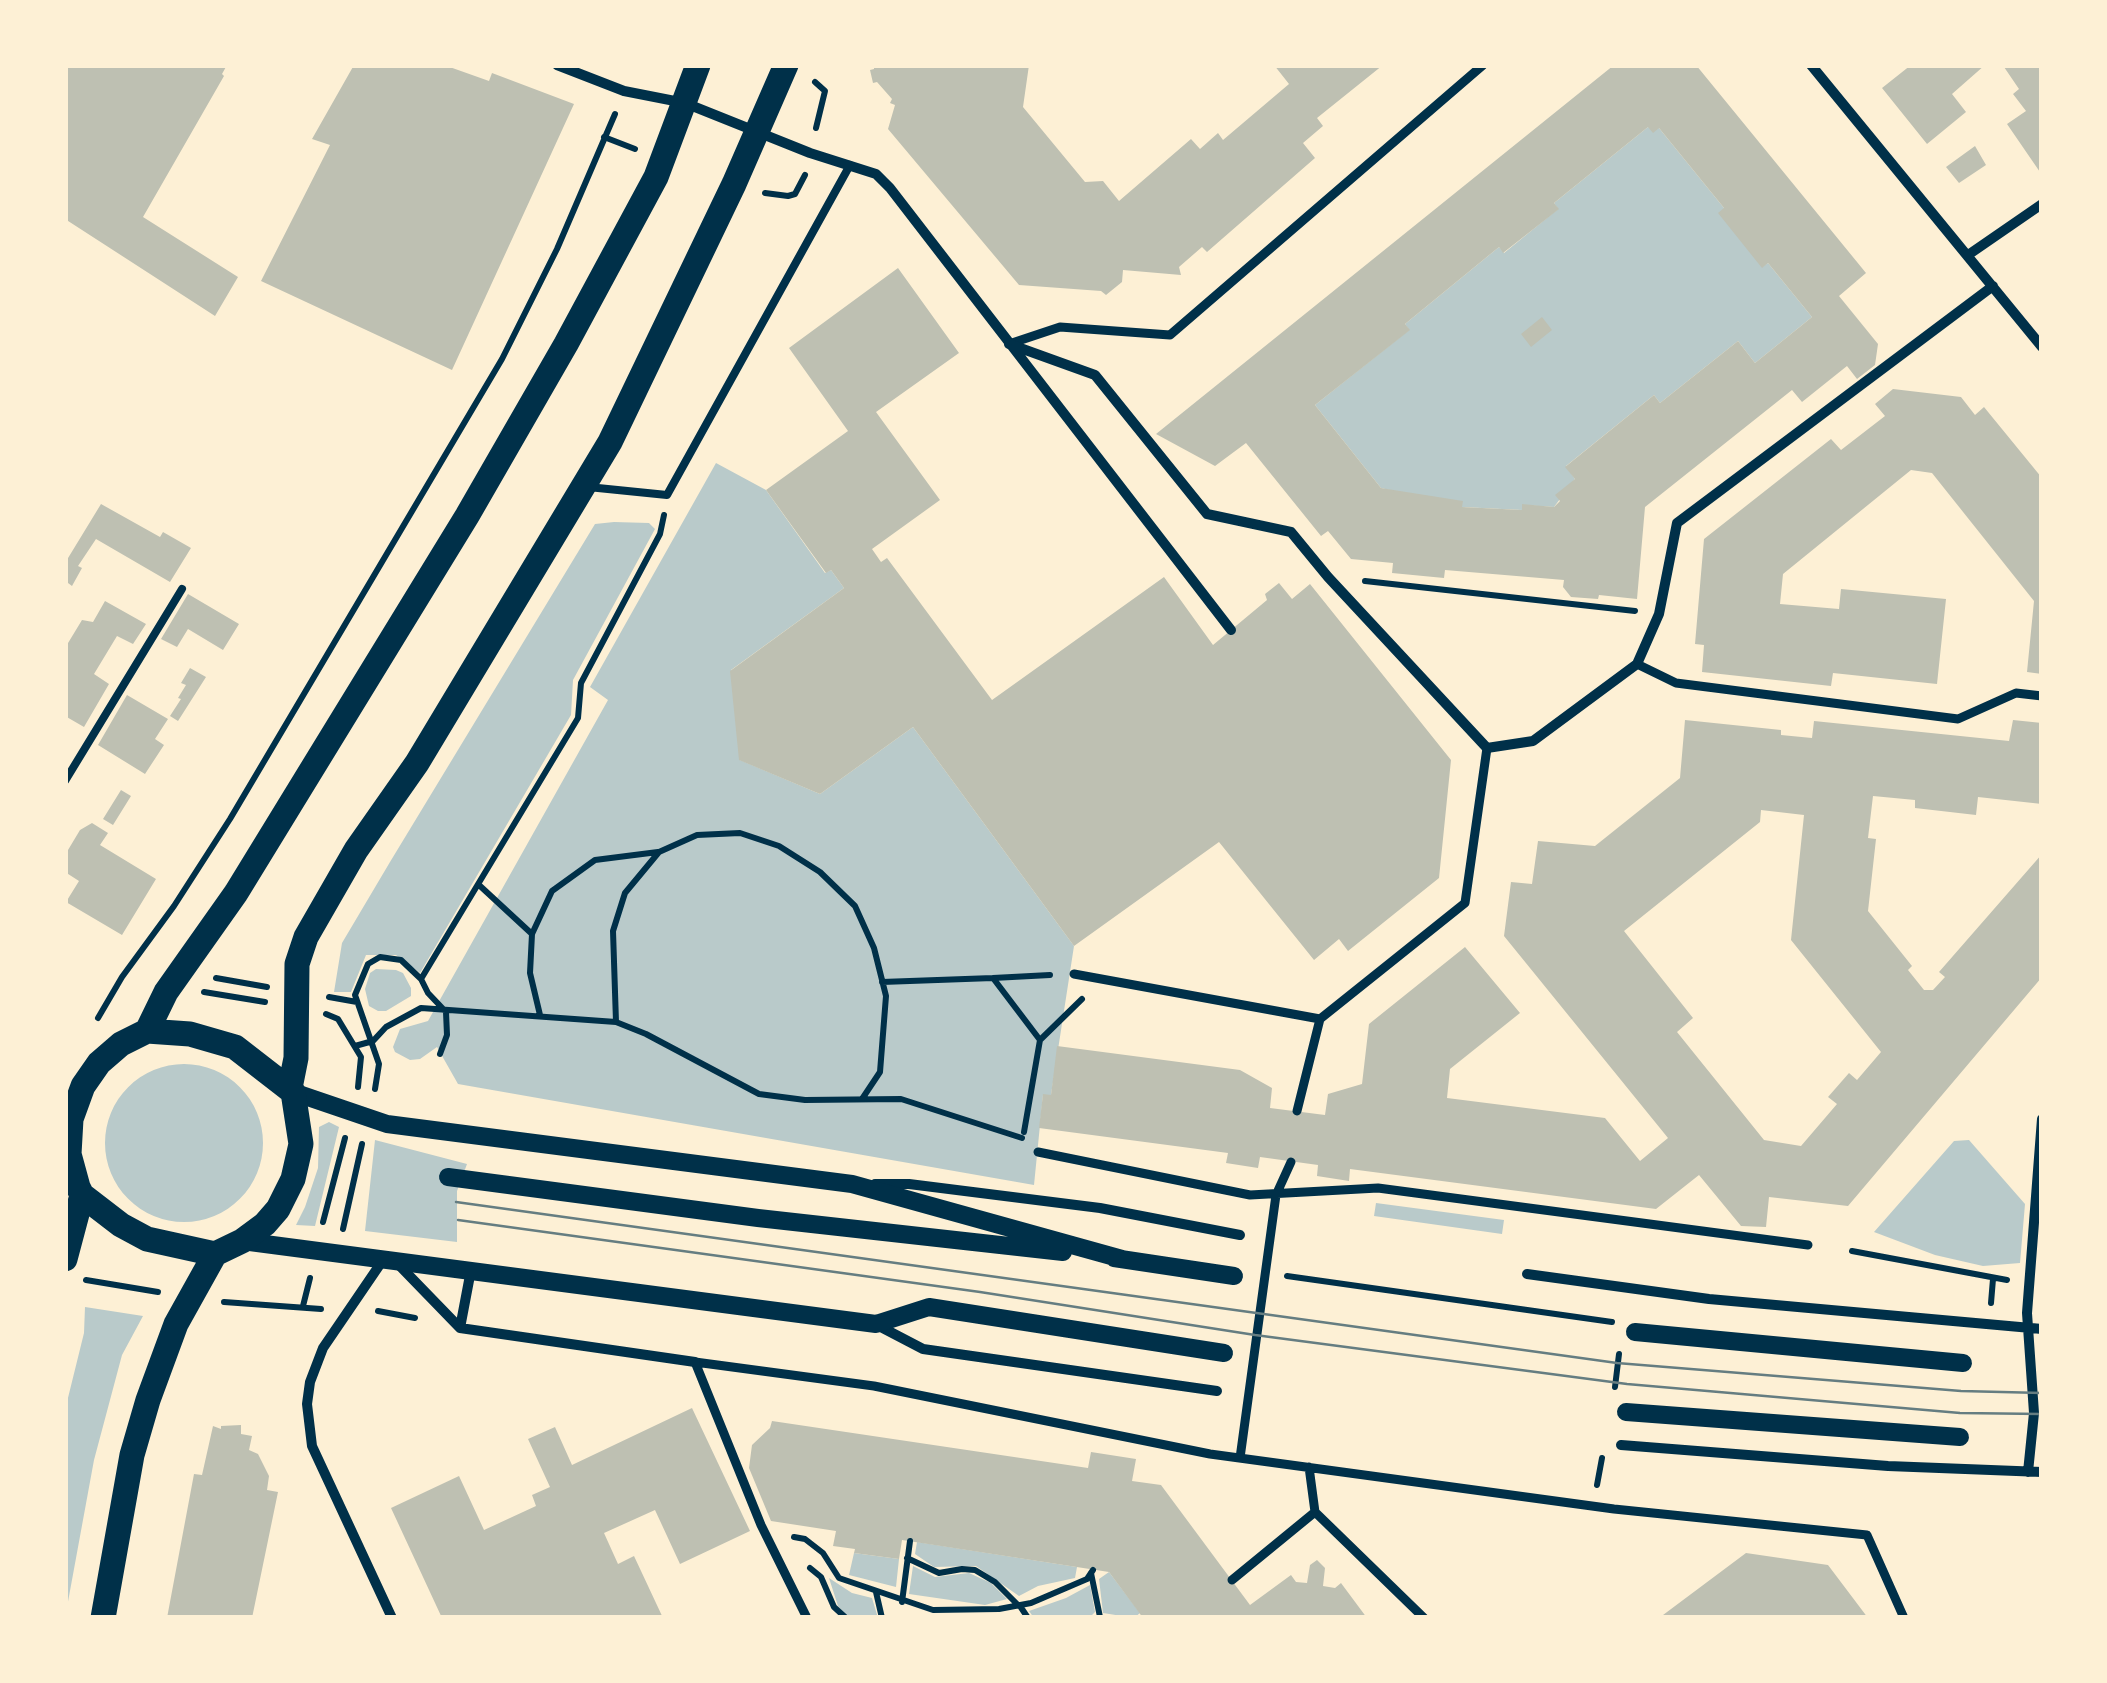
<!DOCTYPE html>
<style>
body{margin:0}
#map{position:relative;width:2107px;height:1683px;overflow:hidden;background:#fdf0d5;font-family:Ubuntu,sans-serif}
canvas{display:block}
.frame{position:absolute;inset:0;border:68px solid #fdf0d5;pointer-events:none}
</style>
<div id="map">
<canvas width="2107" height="1683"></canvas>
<div class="frame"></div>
</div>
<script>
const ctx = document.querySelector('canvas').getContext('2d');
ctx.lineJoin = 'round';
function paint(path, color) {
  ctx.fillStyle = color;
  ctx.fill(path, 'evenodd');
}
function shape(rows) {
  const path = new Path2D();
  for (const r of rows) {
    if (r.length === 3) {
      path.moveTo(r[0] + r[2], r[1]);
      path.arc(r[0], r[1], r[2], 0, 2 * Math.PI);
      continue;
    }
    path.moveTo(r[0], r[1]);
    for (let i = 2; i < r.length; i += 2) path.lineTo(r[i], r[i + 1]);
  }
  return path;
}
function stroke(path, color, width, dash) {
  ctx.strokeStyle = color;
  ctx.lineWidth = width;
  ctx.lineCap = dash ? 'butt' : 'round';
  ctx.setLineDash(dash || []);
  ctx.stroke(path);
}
const green = shape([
 [1648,127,1659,128,1724,208,1762,267,1768,263,1812,317,1755,363,1738,341,1660,403,1654,395,1566,466,1575,479,1554,507,1522,505,1522,510,1462,507,1381,488,1315,405,1409,330,1405,324,1499,247,1504,253,1558,209,1554,203],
 [716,463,766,490,825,573,831,570,844,588,731,670,740,760,820,794,913,727,1074,946,1051,1095,1043,1095,1034,1185,458,1084,437,1047,420,1059,410,1060,395,1052,393,1047,400,1029,428,1021,608,700,590,687],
 [614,522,649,523,655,529,573,680,571,715,420,973,396,955,366,955,351,992,334,992,342,943,390,862,595,524],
 [376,969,396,970,403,973,411,988,411,996,386,1011,378,1011,369,1006,365,989,370,973],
 [184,1143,79],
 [329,1122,339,1127,315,1226,296,1225,305,1207,318,1168,319,1127],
 [375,1140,467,1164,457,1191,457,1242,365,1231],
 [1969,1140,2025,1204,2020,1263,1983,1266,1935,1255,1874,1232,1954,1141],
 [1376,1203,1504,1220,1502,1234,1374,1216],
 [85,1307,143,1316,122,1355,94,1460,65,1618,65,1410,84,1333],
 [917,1542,1077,1567,1075,1578,1038,1586,1019,1596,976,1566,934,1567,915,1554],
 [854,1553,899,1559,896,1587,849,1575],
 [913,1566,935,1577,969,1573,991,1583,1007,1599,985,1605,909,1594],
 [1109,1572,1140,1613,1134,1618,1103,1613,1099,1579],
 [829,1578,852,1593,872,1598,878,1618,850,1618,846,1615,838,1606],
 [1090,1585,1095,1612,1092,1615,1082,1618,1034,1618,1029,1611,1066,1598]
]);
const building = shape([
 [65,65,227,65,222,74,224,76,143,217,238,277,215,316,65,219],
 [354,65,444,65,489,81,492,73,574,104,452,370,261,281,330,145,312,139],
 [874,65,1029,65,1023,107,1085,182,1103,181,1119,201,1191,139,1200,149,1218,133,1223,140,1289,84,1274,65,1383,65,1317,118,1323,126,1303,143,1315,158,1207,252,1202,247,1179,267,1181,275,1123,270,1122,282,1106,295,1101,291,1019,285,888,129,895,105,890,103,892,99,877,82,873,83,870,70,874,69],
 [1614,65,1696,65,1866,273,1839,296,1878,344,1875,365,1857,379,1847,366,1802,402,1792,390,1645,507,1637,599,1599,595,1598,599,1571,597,1563,587,1564,580,1445,570,1444,578,1392,573,1393,563,1351,559,1328,531,1321,536,1246,443,1215,466,1156,434],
 [1648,127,1653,133,1659,128,1724,208,1718,213,1762,268,1768,263,1812,317,1755,363,1738,341,1660,403,1654,395,1565,467,1575,479,1555,495,1560,501,1554,507,1522,504,1522,510,1462,507,1463,501,1381,488,1315,405,1410,330,1405,324,1499,247,1503,253,1559,209,1554,203],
 [1911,65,1985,65,1952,94,1966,112,1927,144,1882,88],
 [2006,65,2042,65,2042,175,2007,124,2026,111,2013,94,2019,89,2004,67],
 [1975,146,1986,165,1959,183,1946,167],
 [898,268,959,353,876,412,940,500,872,549,881,562,887,558,992,700,1164,577,1213,645,1267,600,1265,594,1279,583,1292,599,1310,584,1451,760,1439,878,1348,951,1339,939,1314,960,1219,842,1074,946,913,727,820,794,739,760,730,671,844,588,831,570,826,573,766,490,848,431,789,348],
 [1542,317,1552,330,1531,347,1521,334],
 [1893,389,1961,397,1975,415,1984,407,2042,478,2042,674,2027,672,2034,601,1932,473,1911,470,1783,574,1780,604,1839,609,1841,589,1946,599,1937,684,1833,673,1831,686,1702,672,1704,645,1695,644,1704,539,1831,439,1841,450,1885,416,1875,404],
 [101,504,160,537,163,532,191,548,170,582,96,539,78,566,82,568,72,586,68,583,65,588,65,563],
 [188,594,239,624,223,650,188,629,177,647,161,639],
 [105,601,146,624,133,644,117,636,94,674,109,684,84,727,65,716,65,648,82,620,93,622],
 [190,668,206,677,178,721,170,716,181,699,178,698,186,685,181,683],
 [127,695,168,719,155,739,164,745,145,774,98,745],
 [1685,720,1781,730,1781,735,1812,738,1814,721,2009,741,2013,720,2042,723,2042,804,1978,797,1976,815,1915,808,1915,800,1873,796,1868,838,1876,839,1868,911,1912,966,1908,970,1924,990,1933,990,1945,977,1939,972,2042,854,2042,977,1848,1206,1769,1197,1766,1227,1741,1226,1699,1175,1656,1209,1350,1169,1349,1181,1317,1176,1318,1165,1260,1157,1258,1168,1226,1163,1228,1153,1039,1128,1043,1094,1051,1095,1057,1046,1240,1070,1272,1088,1270,1108,1325,1115,1328,1094,1362,1084,1369,1024,1465,947,1520,1013,1450,1069,1447,1098,1605,1118,1640,1161,1668,1138,1504,936,1511,882,1532,884,1538,841,1595,846,1680,778],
 [1761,810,1804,815,1791,940,1881,1052,1857,1080,1849,1073,1828,1097,1837,1104,1801,1146,1764,1140,1677,1032,1693,1018,1624,931,1760,822],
 [121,790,131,796,113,825,103,819],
 [92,823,108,833,100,845,156,879,122,935,66,902,79,881,65,872,65,855,80,830],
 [692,1408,750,1531,680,1564,655,1510,604,1533,618,1564,634,1556,663,1618,442,1618,391,1508,459,1476,484,1530,536,1506,532,1495,550,1487,528,1439,555,1427,572,1465],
 [772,1421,1088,1468,1091,1452,1136,1459,1132,1481,1161,1485,1250,1605,1291,1575,1296,1582,1307,1583,1310,1565,1317,1560,1325,1568,1323,1586,1335,1588,1341,1583,1367,1618,1143,1618,1109,1572,902,1540,899,1559,854,1553,855,1549,833,1546,836,1531,771,1521,749,1468,752,1445,770,1428],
 [241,1425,241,1434,252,1436,249,1450,258,1454,269,1476,267,1490,278,1492,252,1618,167,1618,194,1474,202,1475,213,1426,221,1429,221,1426],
 [1746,1553,1828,1565,1868,1618,1659,1618]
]);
const path = shape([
 [815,82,825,91,816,128],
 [604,137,635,149],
 [765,193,788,196,795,194,805,175],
 [1365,581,1635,611],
 [479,885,532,934],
 [216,978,267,987],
 [421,979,578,718,581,683,660,534,664,515],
 [882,982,993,978],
 [204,992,265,1002],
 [329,997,357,1002],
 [326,1014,338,1019,361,1057,358,1087],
 [540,1015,530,973,532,934,552,891,595,860,658,852],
 [98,1018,122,977,174,906,230,819,502,359,557,249,615,114],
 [616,1022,613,931,625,893,659,852,697,835,740,833,779,846,820,872,855,906,874,948,886,996,880,1072,862,1099],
 [1040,1040,1082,999],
 [355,1046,373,1041,386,1027,421,1008,616,1022,646,1034,759,1094,805,1100,901,1099,1022,1138],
 [375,1089,379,1064,355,995,368,964,380,957,401,960,421,979,428,993,446,1012,447,1035,440,1054],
 [1024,1132,1040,1040,993,978,1050,975],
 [323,1222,345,1138],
 [343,1229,362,1144],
 [1852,1251,2007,1280],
 [1287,1276,1612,1322],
 [86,1280,158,1292],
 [224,1302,321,1309],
 [1991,1303,1993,1279],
 [303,1306,310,1278],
 [378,1311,415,1318],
 [1615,1387,1619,1354],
 [1597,1485,1602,1458],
 [794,1537,805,1539,823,1553,839,1578,933,1610,999,1609,1031,1603,1087,1579,1093,1570],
 [907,1558,939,1573,962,1569,975,1570,995,1582,1018,1605],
 [810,1568,821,1577,834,1607,846,1618],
 [1091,1573,1100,1617],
 [876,1592,882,1618],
 [902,1602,910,1541],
 [1020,1606,1028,1618]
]);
const service = shape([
 [588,487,667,495,850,165],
 [65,781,182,589]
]);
const pedestrian = shape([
 [1009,344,1060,327,1170,335,1483,65],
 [1637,664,1676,683,1958,719,2016,693,2042,696],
 [1074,974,1320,1019,1465,903,1487,748],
 [1297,1111,1320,1019],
 [1038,1152,1250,1195,1378,1188,1808,1245],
 [1240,1458,1276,1195,1291,1162],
 [1315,1512,1424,1618],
 [1232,1580,1315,1512,1309,1467],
 [807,1618,761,1525,695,1362,874,1386,1210,1454,1614,1509,1867,1535,1904,1618]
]);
const minor = shape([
 [557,65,624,91,685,103,810,153,876,174,890,188,1231,630],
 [1811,65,2042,347],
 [1968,255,2042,204],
 [1009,344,1095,375,1207,514,1291,532,1328,577,1487,748,1533,741,1637,664,1659,614,1677,523,1993,286],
 [875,1184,909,1184,1100,1208,1240,1235],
 [383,1260,323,1348,310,1382,307,1404,312,1446,392,1618],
 [397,1263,460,1328,695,1362],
 [1527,1274,1709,1299,2042,1329],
 [877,1325,923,1349,1217,1391],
 [460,1328,471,1270],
 [1621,1445,1888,1466,2042,1472],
 [2028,1472,2034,1413,2027,1313,2042,1119]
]);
const tertiary = shape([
 [293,1092,387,1124,852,1184,1122,1259],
 [448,1177,758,1218,1063,1252],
 [242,1241,876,1324,929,1307,1224,1353],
 [1114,1258,1234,1276],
 [1635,1332,1963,1363],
 [1626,1412,1960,1437]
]);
const primary = shape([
 [147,1031,166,992,236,893,467,516,566,344,656,177,698,65],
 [147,1031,190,1034,235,1047,293,1092,301,1144,293,1179,278,1209,265,1224,242,1241,215,1254,147,1239,121,1225,82,1195,78,1187,69,1154,71,1119,83,1086,99,1063,121,1044,147,1031],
 [290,1088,296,1058,297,964,306,937,356,850,417,763,610,442,734,184,786,65],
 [65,1259,82,1195],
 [103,1618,132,1455,148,1400,176,1324,215,1254]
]);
const tram = shape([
 [456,1202,1617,1363,1961,1391,2042,1393],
 [458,1220,980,1292,1255,1335,1627,1384,1960,1413,2042,1414]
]);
paint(green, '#b9caca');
paint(building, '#bec0b2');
stroke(path, '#003049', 6);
stroke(service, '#003049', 8);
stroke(pedestrian, '#003049', 9);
stroke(minor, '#003049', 10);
stroke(tertiary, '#003049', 18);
stroke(primary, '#003049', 25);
stroke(tram, '#657d81', 2.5);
</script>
